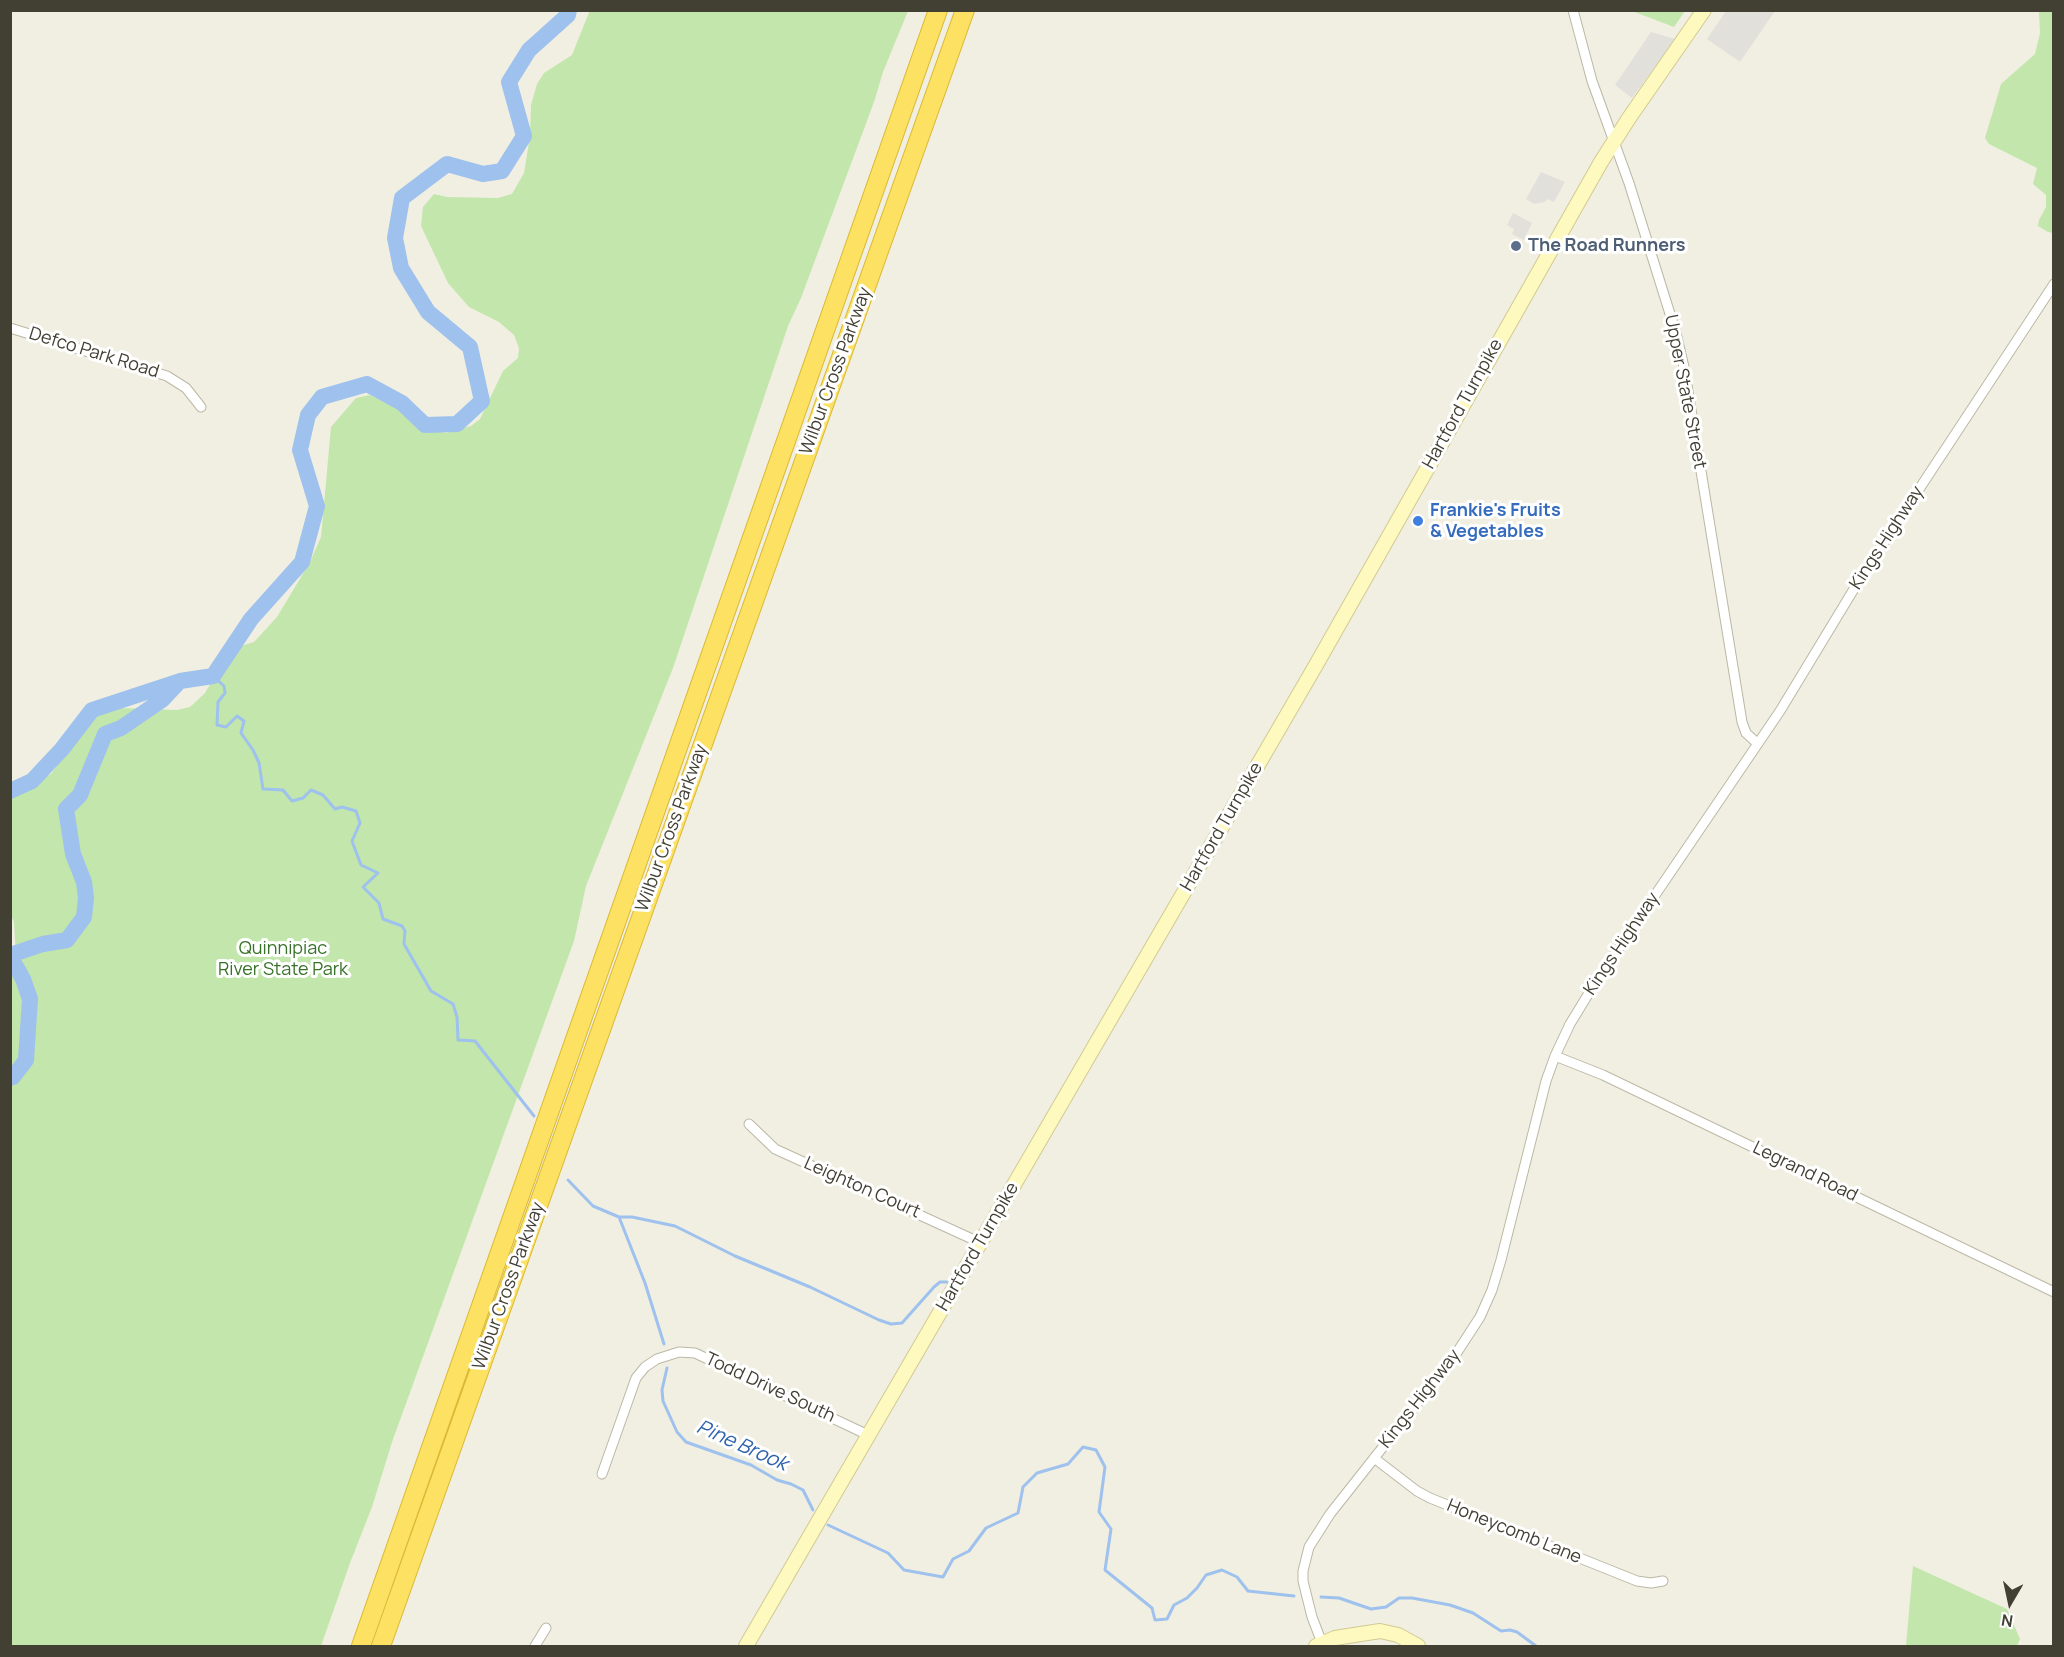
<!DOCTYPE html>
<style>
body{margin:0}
#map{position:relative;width:2064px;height:1657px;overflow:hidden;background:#f1efe2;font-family:Manrope,sans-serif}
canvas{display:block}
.frame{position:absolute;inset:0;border:12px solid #423f33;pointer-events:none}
.north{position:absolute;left:1980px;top:1573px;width:60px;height:60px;-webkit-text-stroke:4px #fff;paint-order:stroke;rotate:189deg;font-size:16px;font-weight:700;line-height:24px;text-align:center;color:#423f33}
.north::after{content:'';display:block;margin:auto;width:21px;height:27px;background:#423f33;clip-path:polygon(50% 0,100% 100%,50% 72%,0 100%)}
</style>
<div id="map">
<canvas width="2064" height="1657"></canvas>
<div class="frame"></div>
<div class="north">N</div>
</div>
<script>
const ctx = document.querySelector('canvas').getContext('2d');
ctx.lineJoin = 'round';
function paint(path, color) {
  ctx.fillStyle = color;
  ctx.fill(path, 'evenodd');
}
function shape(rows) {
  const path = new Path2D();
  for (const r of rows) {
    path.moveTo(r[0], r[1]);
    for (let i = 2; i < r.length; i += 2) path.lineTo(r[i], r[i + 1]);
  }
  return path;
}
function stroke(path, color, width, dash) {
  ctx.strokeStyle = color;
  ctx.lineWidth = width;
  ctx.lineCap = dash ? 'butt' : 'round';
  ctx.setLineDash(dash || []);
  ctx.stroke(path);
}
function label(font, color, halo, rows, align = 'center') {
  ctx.font = font + ' Manrope,sans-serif';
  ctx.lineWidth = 6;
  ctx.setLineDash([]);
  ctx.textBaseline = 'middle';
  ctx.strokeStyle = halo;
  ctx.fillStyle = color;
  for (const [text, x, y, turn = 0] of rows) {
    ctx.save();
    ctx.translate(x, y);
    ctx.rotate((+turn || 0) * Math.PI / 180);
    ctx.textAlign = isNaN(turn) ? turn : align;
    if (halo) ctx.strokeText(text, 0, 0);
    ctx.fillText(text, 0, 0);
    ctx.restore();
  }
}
const green = shape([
 [590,10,908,11,883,72,874,102,801,298,788,326,673,668,586,886,574,941,392,1442,372,1507,350,1563,321,1646,11,1646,10,973,16,956,14,922,10,913,11,795,51,774,62,759,76,728,82,721,120,708,177,710,190,707,205,693,231,649,254,642,277,617,310,562,321,537,331,427,356,398,370,395,398,409,423,426,446,433,471,426,480,419,503,371,518,358,519,348,514,335,499,322,469,307,448,283,421,226,423,207,434,194,447,197,498,198,512,194,524,173,530,136,531,105,537,84,544,73,572,55],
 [1632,11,1685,10,1685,11,1674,27],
 [2039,11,2053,11,2053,233,2048,232,2038,226,2039,220,2046,207,2046,195,2033,184,2037,168,1989,144,1985,138,2001,84,2035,54,2040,33],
 [1913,1566,2007,1609,2020,1639,2017,1646,1906,1646]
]);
const parking = shape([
 [1726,11,1775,11,1740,62,1707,39],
 [1651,32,1675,39,1632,98,1615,85],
 [1541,172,1565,182,1554,202,1547,199,1545,202,1534,204,1526,199],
 [1513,213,1532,223,1524,240,1512,234,1514,229,1507,225]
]);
const stream = shape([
 [213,676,224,686,225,693,218,702,217,725,226,727,237,716,244,721,241,733,253,750,259,763,263,789,283,790,292,801,303,798,311,790,323,795,335,809,342,807,356,811,360,823,352,841,361,865,378,873,363,887,379,903,383,919,402,926,405,931,404,944,431,991,453,1004,457,1017,458,1040,475,1041,534,1116],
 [568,1180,593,1206,619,1217,645,1283,664,1344],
 [619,1217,632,1217,675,1226,735,1256,810,1287,879,1320,891,1324,902,1323,934,1287,940,1282,947,1282],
 [667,1368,662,1390,663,1401,677,1432,686,1442,751,1465,777,1480,791,1484,803,1490,813,1510],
 [828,1525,888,1553,904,1570,943,1577,953,1559,969,1551,986,1528,1018,1513,1023,1487,1037,1473,1068,1464,1083,1447,1096,1450,1105,1467,1099,1512,1111,1529,1105,1570,1152,1608,1155,1620,1167,1619,1174,1605,1187,1598,1197,1588,1206,1575,1222,1570,1237,1577,1248,1591,1294,1596],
 [1321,1597,1339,1598,1371,1609,1386,1607,1399,1598,1412,1598,1450,1605,1473,1613,1501,1631,1510,1630,1517,1632,1536,1646]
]);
const river = shape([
 [10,791,32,781,62,749,92,710,180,681,213,676,251,619,302,562,317,506,300,450,308,415,322,397,367,384,402,403,425,425,457,424,482,401,470,347,428,312,401,268,395,238,402,198,447,164,483,174,502,171,524,136,509,82,529,50,568,15,569,10],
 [10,955,43,944,67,940,84,917,86,898,84,882,73,854,66,809,80,795,105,734,121,728,162,700,179,682],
 [10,956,23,979,30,999,26,1060,13,1077,10,1078]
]);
const street = shape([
 [1573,10,1592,81,1629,183,1676,333,1684,367,1742,722,1746,733,1757,743],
 [10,328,167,376,186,388,201,407],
 [1555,1056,1603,1075,2054,1292],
 [749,1124,775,1149,981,1243],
 [1374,1458,1417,1491,1430,1498,1637,1581,1651,1583,1663,1581],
 [602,1474,636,1378,645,1367,657,1359,679,1352,695,1353,868,1435],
 [1322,1643,1312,1617,1303,1581,1303,1571,1309,1547,1330,1514,1454,1357,1480,1317,1492,1290,1501,1260,1546,1081,1555,1056,1570,1024,1592,988,1780,711,1860,579,2054,284],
 [535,1646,546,1628]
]);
const secondary = shape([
 [746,1646,1316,665,1601,162,1629,118,1704,10],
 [1316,1646,1335,1638,1380,1631,1398,1635,1418,1646]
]);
const highway = shape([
 [361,1646,938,10],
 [381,1646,965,10]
]);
const markers = [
 [1516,246,6,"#5c6f8a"],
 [1418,521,6,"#3f7fe0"]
];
const serviceNames = [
 ["The Road Runners",1528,246]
];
const streetNames = [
 ["Defco Park Road",94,353,17],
 ["Wilbur Cross Parkway",836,371,-70],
 ["Upper State Street",1685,392,79],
 ["Hartford Turnpike",1463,404,-61],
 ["Kings Highway",1887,538,-57],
 ["Hartford Turnpike",1222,827,-60],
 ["Wilbur Cross Parkway",672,828,-70],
 ["Kings Highway",1622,944,-56],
 ["Legrand Road",1805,1172,26],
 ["Leighton Court",862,1188,24],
 ["Hartford Turnpike",978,1247,-60],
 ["Wilbur Cross Parkway",509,1286,-70],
 ["Todd Drive South",770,1388,25],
 ["Kings Highway",1420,1399,-52],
 ["Honeycomb Lane",1514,1532,22]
];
const shopNames = [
 ["Frankie's Fruits",1430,511],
 ["& Vegetables",1430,532]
];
const parkNames = [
 ["Quinnipiac",283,949],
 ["River State Park",283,970]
];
const waterNames = [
 ["Pine Brook",742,1446,24]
];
paint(green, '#c2e6ab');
paint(parking, '#e1e0db');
stroke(stream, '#9ec1ee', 3);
stroke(river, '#9ec1ee', 16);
stroke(street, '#bcb8a5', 11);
stroke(secondary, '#d1ca92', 16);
stroke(highway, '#dbb833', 20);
stroke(street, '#fff', 9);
stroke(secondary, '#fef9bf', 14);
stroke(highway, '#fce162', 18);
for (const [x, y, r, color] of markers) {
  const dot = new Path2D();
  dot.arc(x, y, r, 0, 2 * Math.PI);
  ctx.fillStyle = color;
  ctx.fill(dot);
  stroke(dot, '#fff', 2);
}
label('bold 18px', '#4e5e75', '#fff', serviceNames, 'left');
label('18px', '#423f33', '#fff', streetNames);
label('bold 18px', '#366cbe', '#fff', shopNames, 'left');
label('18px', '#387228', '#fff', parkNames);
label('italic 20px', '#2f63ac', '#fff', waterNames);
</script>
